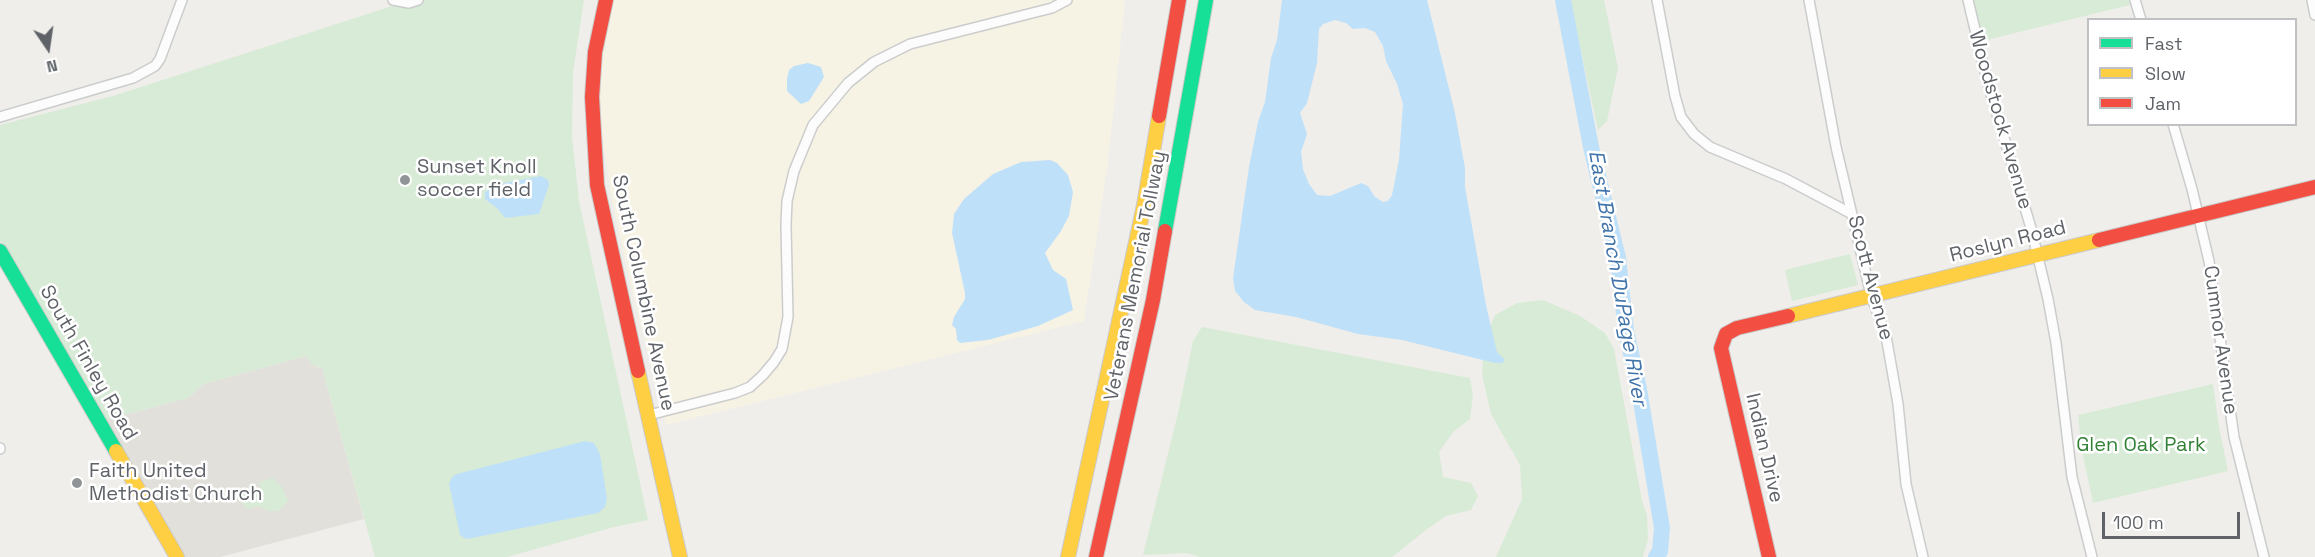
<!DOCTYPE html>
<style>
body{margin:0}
#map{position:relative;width:2315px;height:557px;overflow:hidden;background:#efeeea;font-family:"Space Grotesk",sans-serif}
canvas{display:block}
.legend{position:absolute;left:2087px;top:18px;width:210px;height:108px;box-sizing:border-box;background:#fff;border:2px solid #bfc1c3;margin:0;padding:8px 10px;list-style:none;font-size:18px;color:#5f6368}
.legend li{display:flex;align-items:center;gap:12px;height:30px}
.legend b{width:30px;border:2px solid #bfc1c3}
.north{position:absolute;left:18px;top:18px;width:60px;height:60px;-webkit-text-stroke:4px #fff;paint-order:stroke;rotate:167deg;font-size:16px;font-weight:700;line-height:24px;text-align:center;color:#5f6368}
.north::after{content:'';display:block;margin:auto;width:21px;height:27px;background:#5f6368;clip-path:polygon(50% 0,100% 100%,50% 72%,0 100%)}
.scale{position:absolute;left:2102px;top:512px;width:138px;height:27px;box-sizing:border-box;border:3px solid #5f6368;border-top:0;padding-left:8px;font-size:18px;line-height:21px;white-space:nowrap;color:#5f6368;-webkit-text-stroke:4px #fff;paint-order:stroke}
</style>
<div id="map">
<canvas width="2315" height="557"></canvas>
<ul class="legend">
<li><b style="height:8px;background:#16e098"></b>Fast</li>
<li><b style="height:8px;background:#ffcf43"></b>Slow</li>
<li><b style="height:8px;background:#f24e42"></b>Jam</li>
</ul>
<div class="north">N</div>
<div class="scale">100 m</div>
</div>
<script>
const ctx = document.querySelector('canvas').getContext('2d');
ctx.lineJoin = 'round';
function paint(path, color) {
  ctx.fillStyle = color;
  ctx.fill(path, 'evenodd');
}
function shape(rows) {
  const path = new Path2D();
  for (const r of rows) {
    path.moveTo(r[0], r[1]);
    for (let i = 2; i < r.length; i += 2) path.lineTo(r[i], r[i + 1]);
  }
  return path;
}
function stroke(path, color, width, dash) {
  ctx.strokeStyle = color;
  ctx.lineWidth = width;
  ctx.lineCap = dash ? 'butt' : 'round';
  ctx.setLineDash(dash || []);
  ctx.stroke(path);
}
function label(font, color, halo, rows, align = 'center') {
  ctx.font = font + ' "Space Grotesk",sans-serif';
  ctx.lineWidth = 5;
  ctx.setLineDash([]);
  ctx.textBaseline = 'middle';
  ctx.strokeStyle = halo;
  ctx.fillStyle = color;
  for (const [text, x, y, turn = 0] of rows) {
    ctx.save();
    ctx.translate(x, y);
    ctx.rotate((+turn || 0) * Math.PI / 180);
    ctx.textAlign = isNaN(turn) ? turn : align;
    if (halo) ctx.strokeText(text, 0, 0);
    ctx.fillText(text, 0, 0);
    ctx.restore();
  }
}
const commercial = shape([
 [611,0,1125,0,1108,162,1084,321,666,425,631,286,613,204,597,106,602,50]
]);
const education = shape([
 [306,356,317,367,322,368,364,519,220,557,185,557,105,420,188,398,203,384]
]);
const green = shape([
 [411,0,584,0,573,72,572,136,579,201,648,520,614,527,507,557,375,557,322,368,312,364,306,356,203,384,188,398,105,420,0,241,0,125,113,96],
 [1570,0,1604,0,1618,68,1607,121,1598,130],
 [1974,0,2129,0,2130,5,1982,41],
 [1850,254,1858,285,1792,301,1785,270],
 [1543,300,1580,316,1605,333,1614,349,1642,501,1647,515,1648,539,1643,557,1496,557,1522,499,1520,465,1491,414,1482,374,1484,342,1495,315,1517,303],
 [1202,327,1470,378,1473,396,1470,419,1453,432,1439,452,1443,477,1471,483,1478,496,1471,510,1446,516,1426,530,1392,557,1200,557,1187,553,1143,555,1178,413,1193,341],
 [2213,384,2219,427,2228,471,2093,503,2081,446,2078,415],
 [273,478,282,487,288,501,279,511,269,511,258,506,248,509,241,502,238,490,250,487,253,498,263,495,259,482]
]);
const water = shape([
 [1282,0,1427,0,1455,113,1465,168,1465,187,1486,305,1497,352,1505,360,1502,363,1495,363,1402,340,1358,334,1296,317,1255,310,1244,302,1235,291,1233,278,1249,167,1258,122,1265,102,1271,58,1277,40],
 [1335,20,1346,23,1353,29,1365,28,1375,32,1383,46,1386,61,1397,84,1403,104,1399,160,1392,195,1388,201,1383,202,1375,197,1368,186,1361,183,1330,196,1317,195,1309,184,1303,169,1301,152,1307,134,1300,113,1307,103,1317,63,1319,29,1323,24],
 [808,63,821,67,824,77,809,101,801,104,787,91,787,79,789,70,794,66],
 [1050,160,1057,163,1068,175,1073,192,1069,216,1061,231,1045,253,1053,270,1066,279,1073,310,1038,326,988,340,960,343,957,340,956,329,952,325,954,317,965,299,965,293,952,233,954,214,964,199,993,174,1021,162],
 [541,176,548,180,549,185,539,214,505,218,498,209,485,199,485,192,490,189,504,183],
 [585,441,594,443,600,454,607,499,605,507,598,513,472,538,466,539,460,535,449,484,452,477,457,474]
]);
const river = shape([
 [1563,0,1591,147,1618,258,1626,331,1639,389,1662,528,1660,551,1656,557]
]);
const street = shape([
 [393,0,409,3,418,0],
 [1657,0,1675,96,1681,117,1694,134,1710,147,1786,179,1852,214],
 [1809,0,1836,147,1871,295,1886,336,1898,404,1906,484,1923,557],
 [1968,0,1988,84,2031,228,2048,299,2056,343,2072,477,2092,557],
 [2135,0,2141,20],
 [2312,0,2315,15],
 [0,117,133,78,155,66,160,59,182,0],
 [2173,124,2192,189,2209,261,2234,437,2264,557],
 [649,415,735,393,750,387,763,375,774,362,782,349,788,317,786,225,787,201,794,171,813,125,848,83,874,62,910,44,1052,8,1067,0],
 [0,449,0,448]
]);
const fast = shape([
 [1165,231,1206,0],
 [0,251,116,451]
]);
const slow = shape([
 [1788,316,2099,240],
 [638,371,680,557],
 [116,451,177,557],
 [1068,557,1144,205,1159,116]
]);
const jam = shape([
 [606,0,595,52,592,97,597,185,638,371],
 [1159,116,1179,0],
 [2099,240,2315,187],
 [1096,557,1153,300,1165,231],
 [1769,557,1721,348,1726,334,1737,328,1788,316]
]);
const markers = [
 [405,180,6,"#919496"],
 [77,483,6,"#919496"]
];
const streetNames = [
 ["Woodstock Avenue",2000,120,74],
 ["Roslyn Road",2008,242,-14],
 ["Veterans Memorial Tollway",1136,276,-79],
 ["Scott Avenue",1870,278,75],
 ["South Columbine Avenue",643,293,78],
 ["Cumnor Avenue",2220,340,82],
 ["South Finley Road",88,363,60],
 ["Indian Drive",1764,448,77]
];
const poiNames = [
 ["Sunset Knoll",417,168],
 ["soccer field",417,191],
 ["Faith United",89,472],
 ["Methodist Church",89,495]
];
const parkNames = [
 ["Glen Oak Park",2141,446]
];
const waterNames = [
 ["East Branch DuPage River",1617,278,80]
];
paint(commercial, '#f7f3e4');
paint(education, '#e2e0da');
paint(green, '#d8ebd6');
paint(water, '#bfe0f9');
stroke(river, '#bfe0f9', 16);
stroke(street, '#cbcccc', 12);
stroke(fast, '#cacacb', 16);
stroke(slow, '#cacacb', 16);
stroke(jam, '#cacacb', 16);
stroke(street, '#fdfcfc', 9);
stroke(fast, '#16e098', 14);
stroke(slow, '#ffcf43', 14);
stroke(jam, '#f24e42', 14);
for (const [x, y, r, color] of markers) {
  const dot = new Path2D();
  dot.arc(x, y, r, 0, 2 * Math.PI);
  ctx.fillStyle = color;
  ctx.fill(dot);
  stroke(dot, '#fff', 2);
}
label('20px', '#5f6368', '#fff', streetNames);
label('20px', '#5f6368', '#fff', poiNames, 'left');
label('20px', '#348238', '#fff', parkNames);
label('italic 21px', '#4174aa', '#fff', waterNames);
</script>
